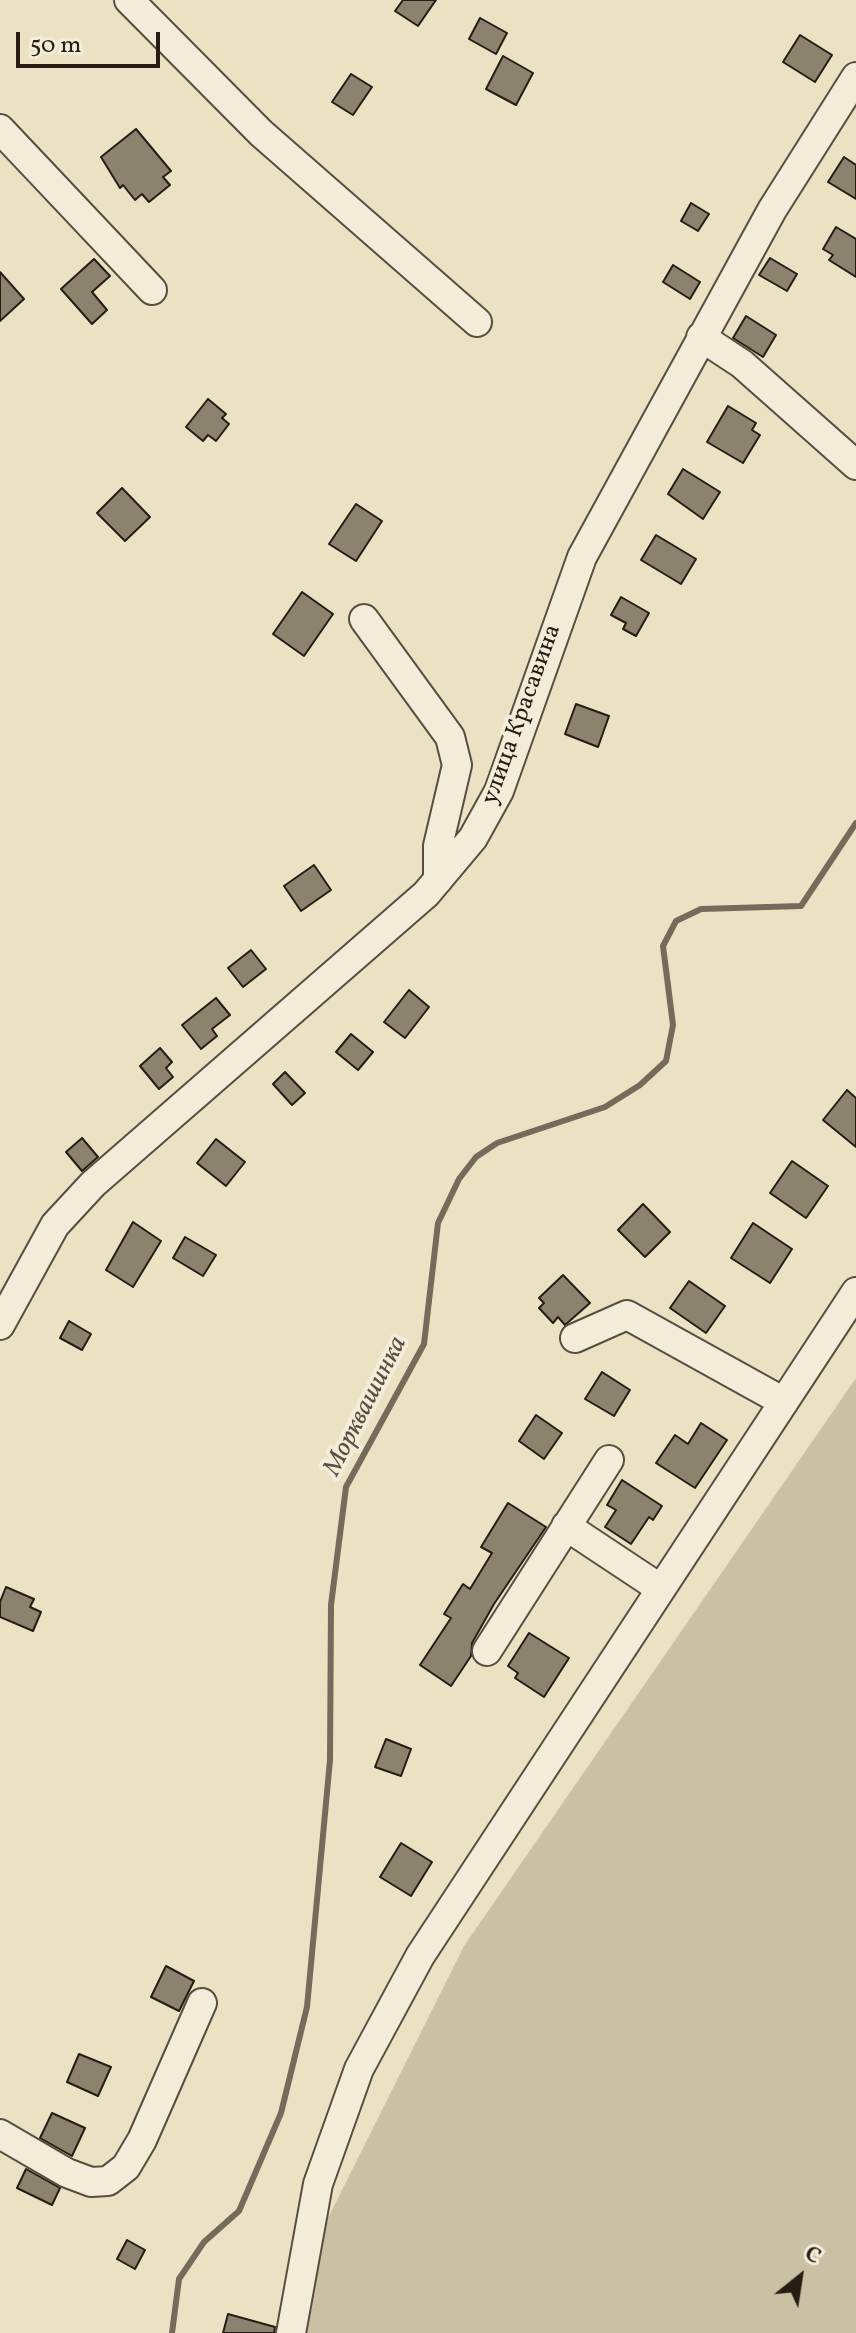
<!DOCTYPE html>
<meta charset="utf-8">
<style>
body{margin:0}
#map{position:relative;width:856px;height:2333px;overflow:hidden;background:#ebe2c3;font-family:Vollkorn,serif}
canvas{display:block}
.north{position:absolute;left:760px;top:2237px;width:80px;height:80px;-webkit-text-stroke:6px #f2ecd8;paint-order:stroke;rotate:30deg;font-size:22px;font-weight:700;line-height:32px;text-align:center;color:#261d14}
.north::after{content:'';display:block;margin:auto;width:28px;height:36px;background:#261d14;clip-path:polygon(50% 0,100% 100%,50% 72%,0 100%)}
.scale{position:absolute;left:16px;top:32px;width:144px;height:36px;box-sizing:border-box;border:4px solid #261d14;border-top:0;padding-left:10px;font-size:24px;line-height:28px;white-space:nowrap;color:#261d14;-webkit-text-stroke:6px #f2ecd8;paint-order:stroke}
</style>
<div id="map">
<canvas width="856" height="2333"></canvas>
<div class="north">С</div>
<div class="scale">50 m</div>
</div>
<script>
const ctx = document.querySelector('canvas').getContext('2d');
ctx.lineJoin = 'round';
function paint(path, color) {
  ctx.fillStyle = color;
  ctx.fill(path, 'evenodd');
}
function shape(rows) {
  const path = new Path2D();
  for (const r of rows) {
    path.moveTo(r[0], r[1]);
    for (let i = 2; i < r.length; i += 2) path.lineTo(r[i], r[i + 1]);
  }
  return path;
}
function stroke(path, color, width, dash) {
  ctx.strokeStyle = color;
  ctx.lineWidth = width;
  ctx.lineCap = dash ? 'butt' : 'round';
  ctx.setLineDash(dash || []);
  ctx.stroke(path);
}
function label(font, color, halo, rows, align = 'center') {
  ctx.font = font + ' Vollkorn,serif';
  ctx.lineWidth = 8;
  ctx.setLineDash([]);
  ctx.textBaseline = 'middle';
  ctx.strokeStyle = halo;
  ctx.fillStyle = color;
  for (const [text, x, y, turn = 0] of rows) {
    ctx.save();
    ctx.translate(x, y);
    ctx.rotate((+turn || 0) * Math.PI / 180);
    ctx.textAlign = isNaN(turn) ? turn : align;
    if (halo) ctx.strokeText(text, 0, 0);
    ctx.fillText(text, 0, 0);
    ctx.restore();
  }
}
const green = shape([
 [856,1378,856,2333,305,2333,314,2246,464,1946]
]);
const stream = shape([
 [172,2333,179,2279,204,2242,239,2211,281,2113,307,2007,330,1760,331,1605,346,1487,424,1344,438,1223,459,1179,476,1157,497,1143,605,1107,640,1085,666,1061,673,1025,663,946,676,921,701,909,801,906,856,823]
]);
const building = shape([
 [403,0,436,0,418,26,395,11,403,0],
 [480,18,507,33,496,54,469,39,480,18],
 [800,35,832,55,815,82,783,62,800,35],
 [503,56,533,73,516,105,486,89,503,56],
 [351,74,372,87,353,115,332,102,351,74],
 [136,129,171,171,163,177,170,185,149,202,142,194,135,200,123,185,120,188,101,157,136,129],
 [844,157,856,165,856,199,828,182,844,157],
 [691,203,709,214,698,231,681,221,691,203],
 [836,227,856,239,856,277,829,260,833,255,823,249,836,227],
 [770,258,797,274,787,291,759,275,770,258],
 [94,259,110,276,92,292,107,310,92,324,61,289,94,259],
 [673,265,700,282,690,299,663,282,673,265],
 [0,272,24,299,0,321,0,272],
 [746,316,776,335,763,357,733,338,746,316],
 [208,399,226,414,222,418,229,424,216,441,208,435,203,441,186,427,208,399],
 [728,406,756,423,752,430,760,435,743,463,707,442,728,406],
 [683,469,720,492,703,519,668,494,683,469],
 [122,488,150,517,125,541,97,513,122,488],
 [356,504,382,521,356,561,329,544,356,504],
 [656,535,696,559,681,584,641,560,656,535],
 [302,592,333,614,304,656,273,634,302,592],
 [621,597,649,613,636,636,623,629,626,623,611,615,621,597],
 [576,704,609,716,598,747,565,734,576,704],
 [314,865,331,890,301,911,284,886,314,865],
 [251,950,266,969,243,987,228,968,251,950],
 [409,990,429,1007,405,1038,384,1022,409,990],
 [216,998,230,1015,212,1029,217,1036,201,1049,182,1025,216,998],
 [351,1034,373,1052,358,1070,336,1052,351,1034],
 [160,1048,172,1062,166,1068,173,1077,159,1089,140,1066,160,1048],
 [285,1072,305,1093,292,1105,273,1084,285,1072],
 [847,1090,856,1098,856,1147,823,1120,847,1090],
 [82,1138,98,1157,82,1171,66,1152,82,1138],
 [216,1139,245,1162,226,1186,197,1163,216,1139],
 [792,1161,828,1186,806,1218,770,1193,792,1161],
 [643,1204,670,1232,645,1257,618,1230,643,1204],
 [133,1222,161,1241,133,1287,106,1270,133,1222],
 [753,1223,792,1249,770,1283,731,1258,753,1223],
 [185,1237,216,1255,203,1276,173,1258,185,1237],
 [563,1275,590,1303,565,1325,558,1317,553,1323,539,1308,544,1303,539,1298,563,1275],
 [689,1281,725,1306,706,1333,670,1308,689,1281],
 [69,1321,91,1334,82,1350,60,1338,69,1321],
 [602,1372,630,1390,614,1416,585,1399,602,1372],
 [536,1415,562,1433,544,1459,519,1441,536,1415],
 [701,1423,727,1440,695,1488,656,1463,675,1435,688,1444,701,1423],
 [622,1480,662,1506,653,1520,649,1517,631,1544,605,1527,616,1510,607,1505,622,1480],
 [508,1503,546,1527,494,1604,472,1643,471,1656,451,1686,420,1665,451,1618,444,1614,463,1584,470,1589,492,1553,481,1547,508,1503],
 [6,1587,34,1599,30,1607,41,1612,33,1631,0,1617,0,1602,6,1587],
 [529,1633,569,1658,544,1697,515,1678,518,1673,508,1666,529,1633],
 [386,1739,411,1749,401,1776,375,1767,386,1739],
 [401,1843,432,1862,411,1896,380,1877,401,1843],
 [166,1966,194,1981,179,2011,151,1997,166,1966],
 [79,2054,111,2067,98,2096,67,2082,79,2054],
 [52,2113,85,2128,72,2156,40,2138,52,2113],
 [26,2169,60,2188,52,2205,17,2188,26,2169],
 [127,2240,145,2250,135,2269,117,2259,127,2240],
 [228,2314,275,2327,274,2333,223,2333,228,2314]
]);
const minor = shape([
 [129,0,261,133,477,322],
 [0,129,152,290],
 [701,337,742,364,856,465],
 [364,619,450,737,457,765,438,846,438,880],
 [0,1325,55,1225,93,1184,426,894,473,838,499,791,582,557,772,210,856,77],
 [575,1338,627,1315,784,1402],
 [566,1526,661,1589],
 [487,1651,609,1460],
 [0,2134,67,2173,91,2182,108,2181,126,2167,142,2140,202,2003],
 [291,2333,318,2184,359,2069,420,1956,856,1292]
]);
const streetNames = [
 ["улица Красавина",523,715,-70]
];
const waterNames = [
 ["Морквашинка",367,1407,-63]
];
paint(green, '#cac1a5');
stroke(stream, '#746b5a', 6);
paint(building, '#8c836f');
stroke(building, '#261d14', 2);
stroke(minor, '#574e40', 32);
stroke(minor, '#f2ecd8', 28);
label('24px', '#261d14', '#f2ecd8', streetNames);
label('italic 26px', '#5a5142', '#f2ecd8', waterNames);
</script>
